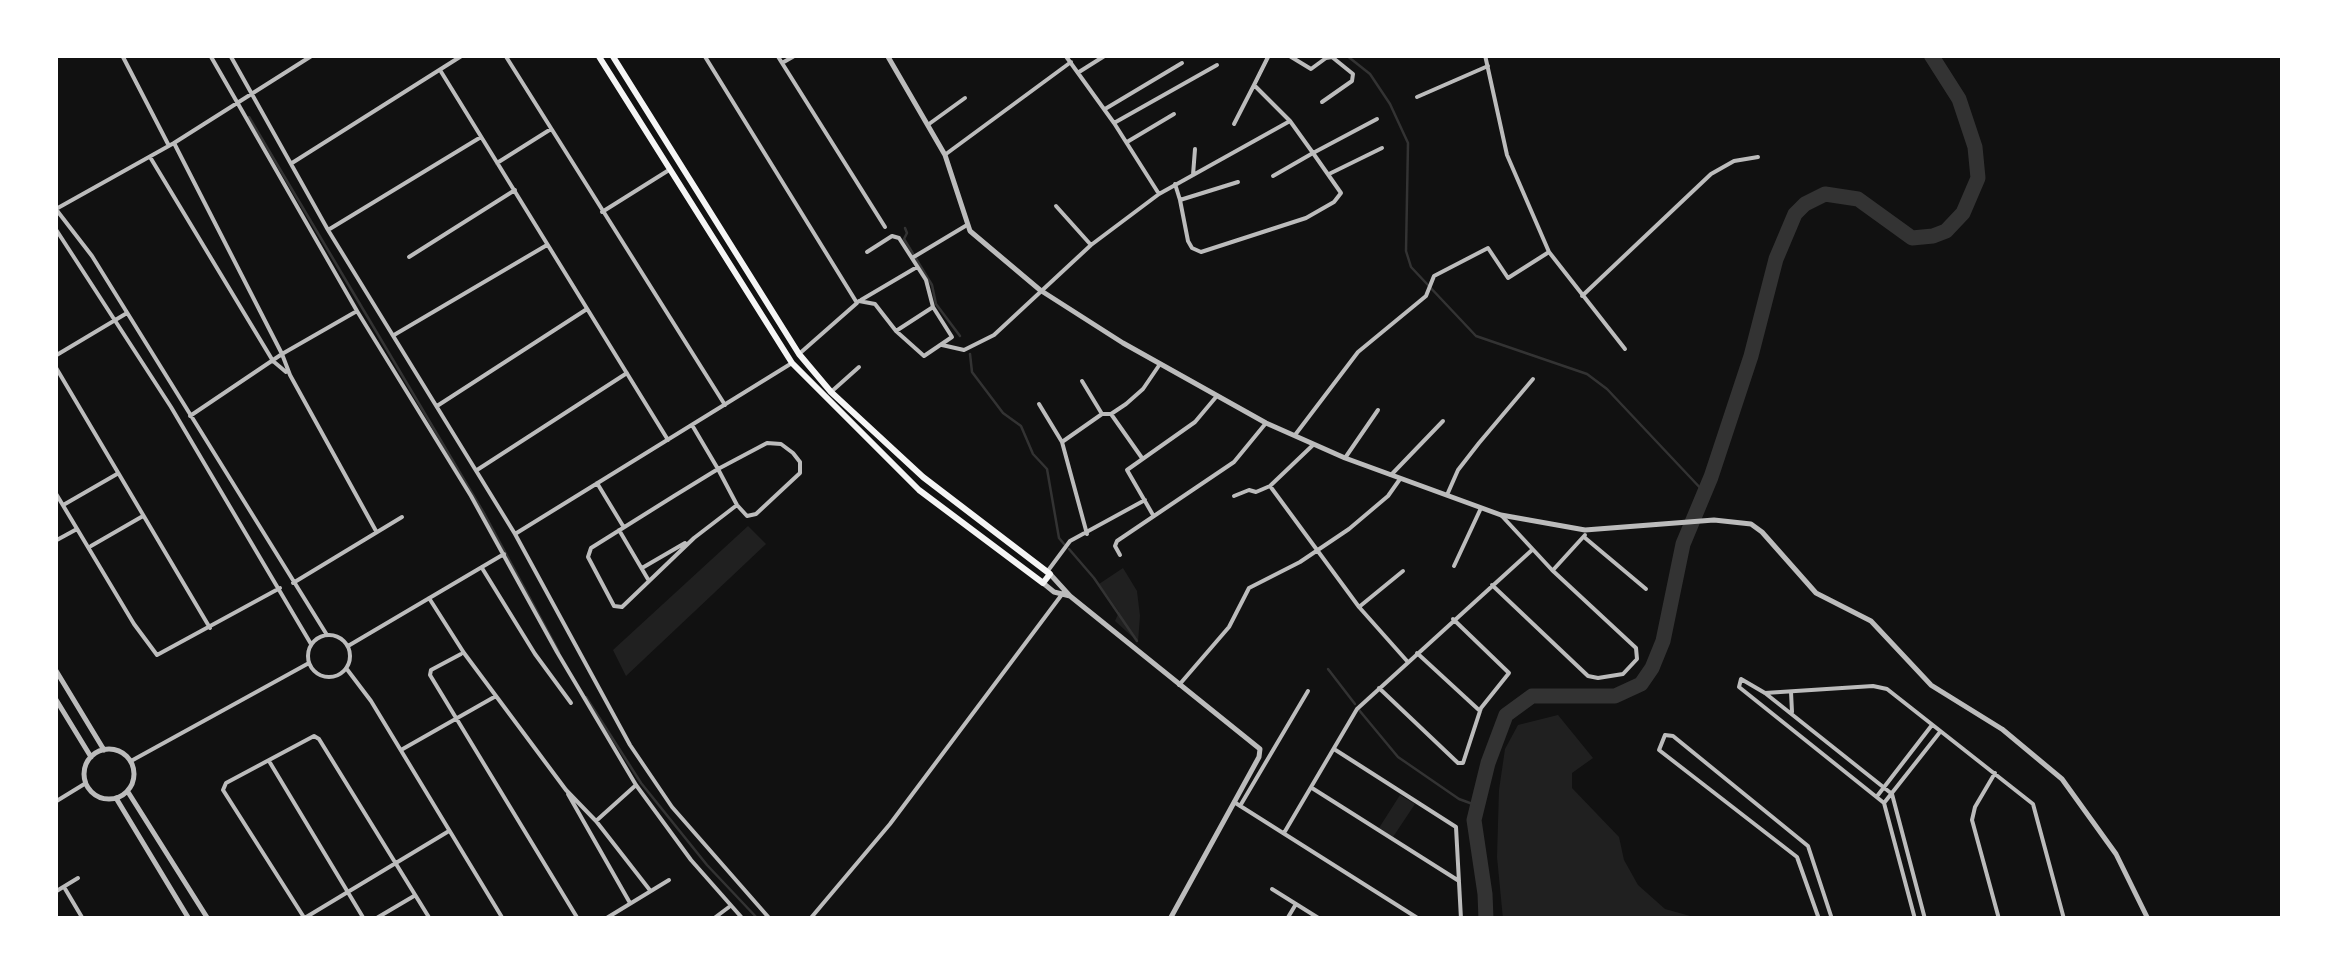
<!DOCTYPE html>
<style>
body{margin:0}
#map{position:relative;width:2338px;height:974px;overflow:hidden;background:#111;font-family:"Noto Sans",sans-serif}
canvas{display:block}
.frame{position:absolute;inset:0;border:58px solid #fff;pointer-events:none}
</style>
<div id="map">
<canvas width="2338" height="974"></canvas>
<div class="frame"></div>
</div>
<script>
const ctx = document.querySelector('canvas').getContext('2d');
ctx.lineJoin = 'round';
function paint(path, color) {
  ctx.fillStyle = color;
  ctx.fill(path, 'evenodd');
}
function shape(rows) {
  const path = new Path2D();
  for (const r of rows) {
    if (r.length === 3) {
      path.moveTo(r[0] + r[2], r[1]);
      path.arc(r[0], r[1], r[2], 0, 2 * Math.PI);
      continue;
    }
    path.moveTo(r[0], r[1]);
    for (let i = 2; i < r.length; i += 2) path.lineTo(r[i], r[i + 1]);
  }
  return path;
}
function stroke(path, color, width, dash) {
  ctx.strokeStyle = color;
  ctx.lineWidth = width;
  ctx.lineCap = dash ? 'butt' : 'round';
  ctx.setLineDash(dash || []);
  ctx.stroke(path);
}
const green = shape([
 [748,526,766,544,626,676,613,650],
 [1123,568,1137,591,1140,616,1138,642,1115,621,1119,612,1099,584],
 [1558,715,1593,758,1572,773,1572,788,1619,837,1624,860,1638,885,1665,909,1701,919,1503,919,1497,857,1499,790,1505,749,1518,725],
 [1400,795,1415,804,1393,837,1379,828]
]);
const stream = shape([
 [1346,55,1370,74,1390,104,1408,143,1406,251,1411,267,1476,336,1587,374,1607,389,1705,493],
 [249,117,485,515,559,652],
 [905,228,907,233,904,239,932,285,936,304,960,336],
 [970,354,972,372,1003,413,1021,426,1033,454,1047,469,1059,538,1064,544],
 [1069,549,1094,578,1137,641],
 [1328,669,1355,704],
 [586,697,641,783,707,865,758,919],
 [1359,710,1398,757,1459,799,1478,806]
]);
const river = shape([
 [1486,919,1485,894,1474,820,1488,763,1506,715,1532,696,1615,696,1641,684,1652,668,1663,641,1683,544,1711,477,1751,356,1776,259,1795,214,1805,204,1825,194,1858,199,1912,238,1933,236,1946,231,1963,213,1978,178,1975,147,1959,99,1931,55]
]);
const minor = shape([
 [122,55,168,144],
 [210,55,357,311,471,496,557,652,636,785,691,860,743,919],
 [230,55,328,230,515,534,630,745,672,807,770,919],
 [505,55,725,405],
 [704,55,857,303,799,354],
 [777,55,885,227],
 [1065,55,1114,123,1159,194],
 [1288,55,1311,69,1326,58,1332,57,1353,74,1352,81,1322,102],
 [1485,55,1507,155,1549,252,1625,349],
 [782,63,796,55],
 [440,70,668,440],
 [1079,72,1106,55],
 [1254,85,1269,55],
 [1417,97,1488,66],
 [1105,109,1182,63],
 [1114,123,1217,65],
 [929,124,965,98],
 [1234,124,1254,85,1290,121],
 [1127,142,1174,114],
 [174,143,282,354,290,375,376,531],
 [946,154,1071,62],
 [150,157,273,361,286,372],
 [292,163,463,55],
 [497,163,551,129],
 [1329,174,1382,148],
 [1193,175,1195,149],
 [1175,184,1180,200,1238,182],
 [1180,200,1188,241,1192,248,1201,252,1306,218,1334,202,1341,193,1313,153,1273,176],
 [1056,206,1091,245],
 [55,208,92,256,327,635],
 [56,209,174,143,313,55],
 [602,212,669,170],
 [55,228,171,407,311,644],
 [328,230,481,137],
 [409,257,515,190],
 [912,258,967,225],
 [1582,296,1711,174,1734,161,1758,157],
 [861,300,917,267],
 [859,301,875,304,896,331,924,356,952,337,933,307,926,280,899,238,892,236,867,252],
 [896,331,933,307],
 [394,335,547,245],
 [942,345,964,350,994,335,1091,245,1159,194,1290,121,1313,153,1377,119],
 [55,356,127,313],
 [55,366,210,628],
 [1082,381,1102,414],
 [831,392,859,367],
 [1039,404,1062,442],
 [437,406,587,309],
 [1111,414,1142,458],
 [190,416,282,354,357,311],
 [692,425,718,469,737,505,747,516,756,514,800,473,800,462,793,453,781,444,767,443,718,469,674,496,591,548,588,557,614,606,622,607,694,538,737,505],
 [1295,435,1358,352,1426,296,1434,276,1488,248,1508,278,1549,252],
 [1345,458,1378,410],
 [477,470,627,373],
 [1391,475,1443,421],
 [597,483,623,526],
 [1270,486,1359,607,1407,661],
 [55,492,134,624,157,655,280,588],
 [1447,495,1458,470,1479,443,1533,379],
 [1234,496,1249,490,1256,492,1270,486,1313,445],
 [65,504,117,474],
 [1153,515,1127,470,1195,422,1216,397],
 [619,530,649,581],
 [515,534,792,363],
 [1087,534,1062,442,1102,414,1111,414,1126,404,1143,389,1160,364],
 [1584,537,1646,589],
 [55,541,77,529],
 [91,546,143,516],
 [1120,555,1115,546,1117,541,1234,462,1266,423],
 [1454,566,1481,508],
 [482,568,535,654,571,703],
 [642,568,685,543],
 [1554,569,1585,535],
 [1047,572,1070,541,1145,500],
 [293,583,402,517],
 [1492,585,1588,676,1598,678,1623,674,1637,659,1636,648,1552,570,1501,515],
 [429,598,464,653,566,790,596,821,649,889],
 [1359,607,1403,571],
 [329,656,21],
 [348,646,504,554],
 [1417,653,1480,711],
 [461,654,431,670,430,675,578,919],
 [346,668,371,701,503,919],
 [1179,685,1229,627,1249,588,1300,562,1349,529,1388,496,1400,479],
 [1379,688,1458,763,1463,763,1481,708,1509,673,1453,619],
 [1791,692,1792,712],
 [1765,693,1873,686,1887,689,2033,804,2064,919],
 [1334,749,1456,827,1461,919],
 [401,750,496,696],
 [131,761,309,663],
 [269,761,364,919],
 [1995,773,1975,807,1972,820,1999,919],
 [1312,788,1459,881],
 [568,794,630,903],
 [1878,795,1932,725],
 [55,802,86,783],
 [1234,802,1419,919],
 [1884,803,1940,732],
 [1240,806,1308,691],
 [596,821,636,785],
 [1284,833,1357,709,1532,550],
 [64,887,83,919],
 [1272,889,1320,919],
 [55,892,78,878],
 [303,919,449,831],
 [305,919,223,790,226,783,314,736,319,739,430,919],
 [375,919,414,896],
 [605,919,669,880],
 [713,919,729,907],
 [810,919,890,824,1063,593],
 [1287,919,1296,904],
 [1819,919,1797,857,1659,750,1665,735,1673,736,1808,846,1832,919],
 [1915,919,1884,803,1739,687,1741,679,1765,693,1892,794,1925,919]
]);
const tertiary = shape([
 [887,55,945,155,970,231,1040,290,1123,343,1266,423,1345,458,1501,515,1585,530,1714,520,1751,524,1762,532,1816,593,1871,621,1931,685,2002,729,2062,779,2116,854,2148,919],
 [1050,574,1070,596,1260,749,1259,757,1170,919],
 [1043,583,1054,592,1070,596],
 [55,669,104,750],
 [55,698,91,757],
 [109,774,25],
 [128,792,208,919],
 [116,798,189,919]
]);
const trunk = shape([
 [598,55,792,363,919,490,1043,583,1050,574,923,477,831,392,799,354,612,55]
]);
paint(green, '#202020');
stroke(stream, '#333', 2.5);
stroke(river, '#333', 15);
stroke(minor, '#bcbcbc', 4);
stroke(tertiary, '#bcbcbc', 5);
stroke(trunk, '#f5f5f5', 6);
</script>
